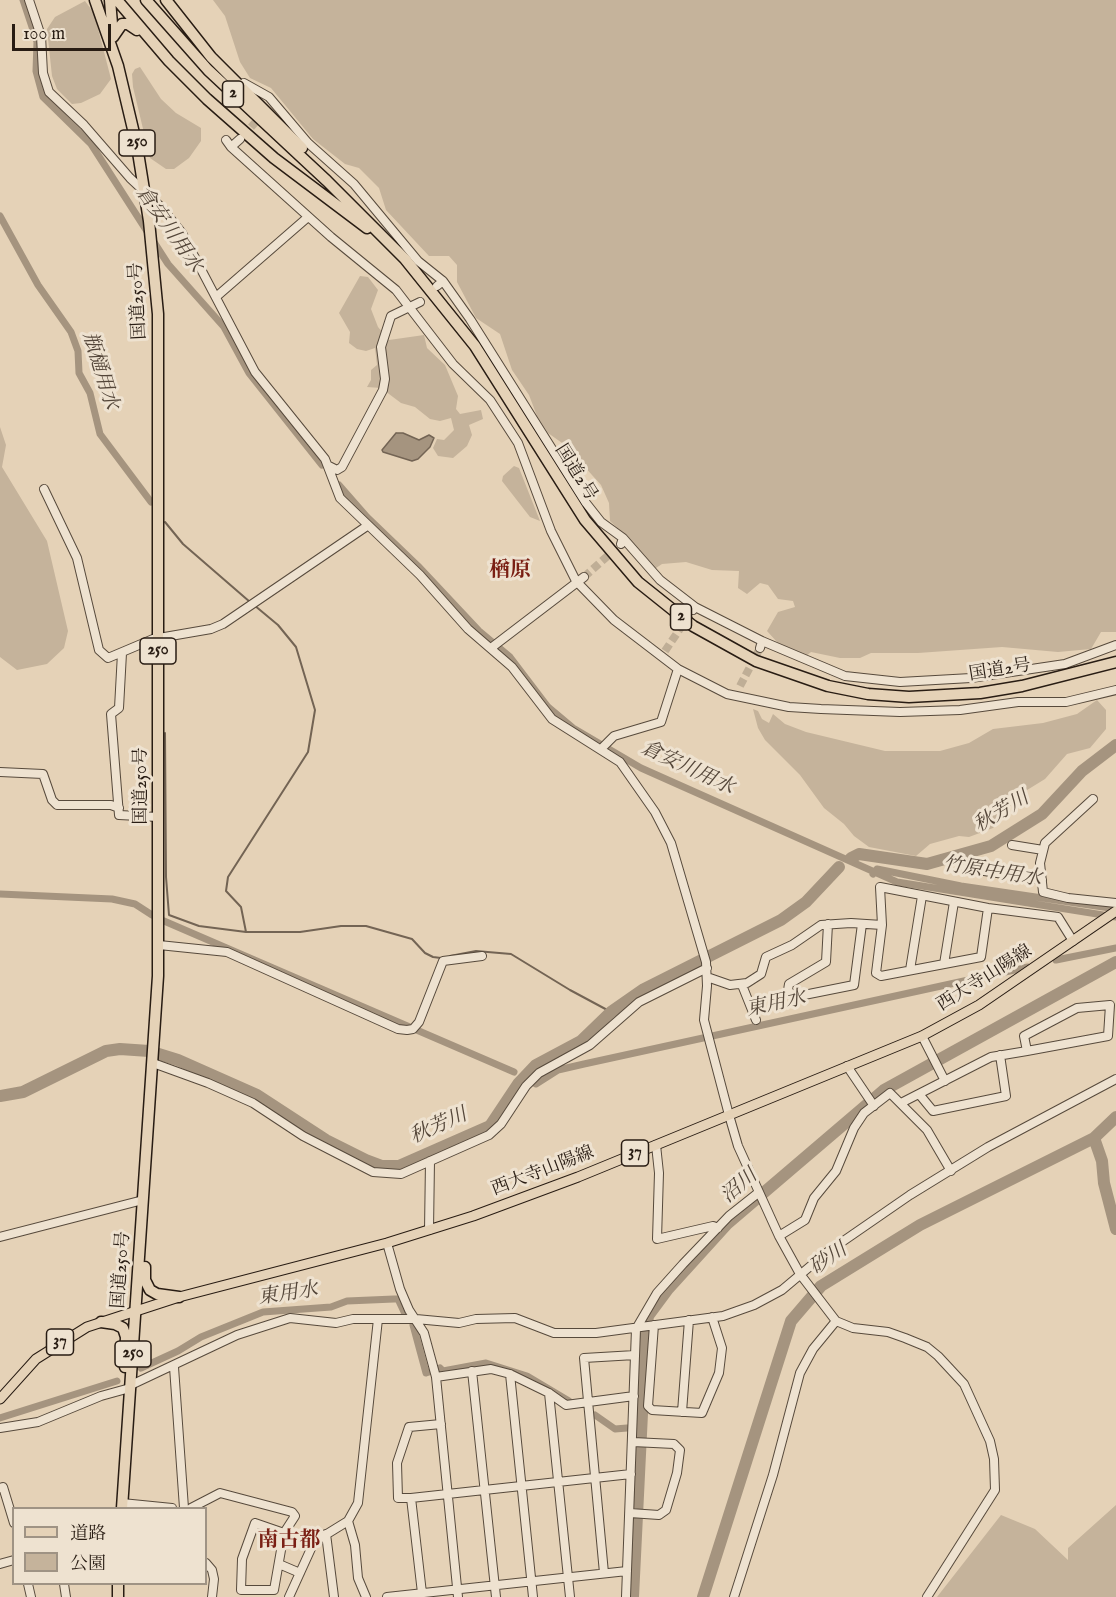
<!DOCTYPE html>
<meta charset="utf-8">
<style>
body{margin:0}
#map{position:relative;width:1116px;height:1597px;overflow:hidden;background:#e5d2b7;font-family:"IM FELL English","Noto Serif JP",serif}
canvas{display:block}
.legend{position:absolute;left:12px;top:1507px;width:195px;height:78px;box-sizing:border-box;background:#eee2d0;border:2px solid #9f9384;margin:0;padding:8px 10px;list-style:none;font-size:18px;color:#281c13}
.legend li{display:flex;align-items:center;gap:12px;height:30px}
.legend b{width:30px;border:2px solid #9f9384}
.scale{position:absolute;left:12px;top:24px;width:99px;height:27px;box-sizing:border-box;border:3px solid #281c13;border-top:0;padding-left:8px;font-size:18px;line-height:21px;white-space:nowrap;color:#281c13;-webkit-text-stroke:4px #eee2d0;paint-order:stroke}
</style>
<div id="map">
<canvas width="1116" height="1597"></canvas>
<ul class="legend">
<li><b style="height:8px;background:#e5d2b7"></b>道路</li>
<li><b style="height:16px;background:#c5b39b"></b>公園</li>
</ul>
<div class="scale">100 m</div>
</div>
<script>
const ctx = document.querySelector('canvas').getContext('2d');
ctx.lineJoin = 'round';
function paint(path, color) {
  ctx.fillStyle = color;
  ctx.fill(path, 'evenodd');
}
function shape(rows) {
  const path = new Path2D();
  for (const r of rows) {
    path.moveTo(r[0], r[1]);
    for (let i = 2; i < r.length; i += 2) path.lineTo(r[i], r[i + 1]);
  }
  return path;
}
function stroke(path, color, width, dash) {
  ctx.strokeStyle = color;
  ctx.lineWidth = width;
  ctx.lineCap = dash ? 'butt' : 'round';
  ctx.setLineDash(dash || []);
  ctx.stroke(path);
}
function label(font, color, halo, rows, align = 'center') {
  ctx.font = font + ' "IM FELL English","Noto Serif JP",serif';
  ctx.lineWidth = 6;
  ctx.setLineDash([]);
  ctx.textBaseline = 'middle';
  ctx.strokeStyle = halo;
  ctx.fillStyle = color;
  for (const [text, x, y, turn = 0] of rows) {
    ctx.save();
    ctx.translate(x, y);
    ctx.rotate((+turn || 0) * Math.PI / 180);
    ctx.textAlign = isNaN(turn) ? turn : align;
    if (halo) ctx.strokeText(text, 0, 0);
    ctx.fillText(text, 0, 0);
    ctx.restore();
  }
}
const green = shape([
 [213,0,1116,0,1116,632,1101,632,1091,649,1058,652,1002,647,918,653,871,653,860,658,840,658,811,652,805,657,777,642,767,631,778,612,795,607,793,601,778,599,768,585,760,583,747,594,738,588,739,571,712,570,686,562,662,564,653,570,627,537,610,521,609,503,601,485,565,445,548,433,537,416,529,395,512,370,500,334,476,318,457,282,457,265,449,256,429,256,386,210,379,188,359,168,345,164,313,139,271,88,250,78,240,62,225,16],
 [85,1,94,13,111,79,100,94,81,103,72,104,57,89,52,76,47,29,55,17],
 [140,67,161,99,176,113,201,128,201,141,189,158,174,169,166,169,150,158,133,87,132,74,135,69],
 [360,276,368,277,378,290,371,309,378,327,389,340,424,335,427,348,445,365,458,396,456,409,460,414,481,410,483,419,469,425,472,435,467,446,453,458,438,456,433,448,437,439,444,440,454,430,451,418,440,421,430,419,415,407,401,403,381,388,367,387,371,380,371,370,377,365,375,348,366,351,357,349,349,343,350,332,339,313],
 [0,427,6,445,2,467,47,541,68,631,64,648,47,664,17,670,0,657],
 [514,466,519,468,540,521,530,517,502,481,503,476],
 [1097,700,1106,710,1106,729,1090,748,1067,754,1045,779,1019,795,993,828,969,837,959,836,930,844,916,856,869,847,854,836,844,824,824,808,800,775,765,740,758,728,753,709,758,711,762,719,769,723,773,714,785,724,806,732,885,751,940,751,969,743,993,729,1043,723,1077,714],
 [1116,1505,1116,1597,937,1597,1001,1515,1035,1529,1068,1560,1068,1548]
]);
const water = shape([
 [396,433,403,433,419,440,429,435,434,438,430,447,418,459,412,461,383,452,382,450,396,433]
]);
const stream = shape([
 [165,522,183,544,250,602],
 [165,733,166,877,169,915,199,926,246,932,300,932,341,926,366,926,412,939,425,953,433,957,441,958],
 [246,932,241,907,226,891,228,877,308,752,315,710,296,647,278,625,254,605],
 [450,956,476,951,511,954,570,990,611,1012]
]);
const canal = shape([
 [23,0,37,42,36,71,43,97,91,144,168,264,224,327,249,373,322,465],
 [0,216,38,285,71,332,78,351,79,373,90,393,100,434,151,502],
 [339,485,367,517,418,566,479,631,510,657,548,707,573,728,641,768,897,882,1116,917],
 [873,874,877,869,961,886,1110,908],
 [0,894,112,899,135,904,152,915],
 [164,921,514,1072],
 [1056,960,1116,948],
 [533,1082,536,1084,558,1070,584,1064,1028,967],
 [413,1325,426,1373,429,1372],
 [141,1368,178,1351,201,1337,263,1312,331,1307,347,1301,394,1299,398,1299,406,1316],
 [440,1368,443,1371,486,1363,527,1376,569,1401],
 [595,1415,615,1429,627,1428],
 [0,1418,117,1381],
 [639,1427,640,1427]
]);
const river = shape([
 [851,858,859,854,927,864,991,846,1042,814,1082,771,1116,745],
 [0,1096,23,1092,106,1051,120,1049,149,1051,178,1060,257,1095,326,1140,366,1160,382,1166,399,1166,490,1126,518,1084,536,1065,581,1041,611,1012,644,989,781,920,806,902,839,867],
 [1094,1138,1102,1161,1104,1183,1116,1229],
 [633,1597,646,1332,648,1316,668,1289,727,1224,884,1090,1116,962],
 [703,1597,791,1321,821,1286,920,1225,1094,1138,1116,1117]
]);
const minorTunnel = shape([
 [243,136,261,116],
 [584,577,621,544],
 [665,651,692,611],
 [740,686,760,648]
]);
const minor = shape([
 [29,0,41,36,43,73,49,92,84,125,130,178,162,208,182,233,255,372,325,459,340,498,420,575,468,629,512,667,552,719,620,762,655,812,671,843,706,962,707,986,704,1020,729,1115,738,1146,779,1236,800,1274,836,1321,853,1328,888,1332,905,1338,927,1347,938,1356,964,1384,990,1441,994,1459,995,1490,927,1597],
 [244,83,269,97,308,143,354,184,418,261,443,281,437,286],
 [226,140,231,147,240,139],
 [231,147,331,237,396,290,453,364,490,400,518,443,551,531,576,581,614,620,678,669,727,694,789,707,821,709,900,712,960,710,1018,702,1066,702,1116,690],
 [443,281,470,319,586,503,601,522,623,538],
 [216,297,308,217],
 [329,466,337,470,342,467,383,390,385,379,381,347,391,316,420,302],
 [44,489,77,558,99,650,108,658,153,639,211,629,223,624,367,526],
 [621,544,623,538,660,580,695,607],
 [693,610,695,607,762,641,760,648],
 [762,641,845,676,900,682,971,678,1065,664,1116,645],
 [491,648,584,577],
 [122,653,119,708,111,714,119,815,158,817],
 [602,748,614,736,661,722,678,669],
 [0,772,43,774,52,800,57,805,111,805,119,808],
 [1093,799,1045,843,1040,863,1043,892,1068,898,1116,903],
 [1012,845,1043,850],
 [965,868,1042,880],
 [988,908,981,957,881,976,876,973,882,925,880,887,988,908,1058,917,1073,941],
 [828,924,826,962,789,984,788,990,794,997,854,985,862,924],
 [159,945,227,952,398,1029,407,1030,413,1029,419,1022,443,961,482,956],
 [944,964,954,902],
 [910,970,922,896],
 [707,977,730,985,747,983,761,974,766,957,792,945,821,925,851,923,882,925],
 [742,985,756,1020],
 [922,1036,945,1081],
 [153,1063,208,1083,253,1103,303,1136,373,1172,401,1174,489,1135,501,1124,526,1086,539,1073,590,1045,639,1002,707,968],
 [847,1066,874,1106],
 [919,1094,933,1111,1006,1096,1000,1055],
 [901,1103,991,1057,1027,1051,1108,1036,1110,1005,1077,1008,1024,1036,1027,1051],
 [656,1145,659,1173,657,1239,713,1226,718,1228],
 [429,1230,430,1161],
 [779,1236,805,1220,814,1198,836,1171,854,1128,864,1113,890,1093,927,1130,951,1171],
 [0,1237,143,1200],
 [387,1243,400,1289,409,1310,424,1333,436,1377,458,1597],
 [654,1325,648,1406,652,1410,702,1413,719,1373,722,1348,712,1317],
 [174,1367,184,1508],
 [472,1371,496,1597],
 [510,1374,533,1597],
 [436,1377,491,1369,510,1374,549,1393,566,1405,634,1396],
 [131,1385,237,1335,290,1318,336,1323,353,1319,416,1319,459,1323,476,1319,515,1318,554,1333,596,1333,723,1316,754,1305,782,1290,826,1253,910,1195,988,1147,1116,1079],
 [549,1393,570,1597],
 [682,1412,689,1320],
 [0,1428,38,1422,101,1396,130,1388],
 [0,1488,3,1487,14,1523],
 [411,1498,398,1498,397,1463,409,1427,441,1424],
 [122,1503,172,1508],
 [191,1508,220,1493,292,1512,295,1516,284,1533],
 [630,1513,659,1515,666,1510,677,1473,680,1450,674,1444,633,1442],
 [348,1521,355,1545,358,1578,366,1597],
 [255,1523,284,1533,274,1590,241,1590,242,1559,255,1523],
 [326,1534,334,1597],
 [206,1563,212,1570,214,1579,212,1597],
 [0,1564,14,1560],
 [279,1564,300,1573],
 [604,1573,584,1358,635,1355],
 [28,1584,31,1597],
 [64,1584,66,1597],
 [422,1593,411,1498,631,1474],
 [289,1597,314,1542,348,1521,358,1503,378,1319],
 [387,1597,627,1571],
 [626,1597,636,1329,657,1293,683,1264,729,1216,758,1193],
 [734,1597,773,1475,800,1373,813,1349,836,1321]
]);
const major = shape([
 [0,1399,36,1359,87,1327,179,1297,387,1243,473,1216,578,1177,922,1036,979,1005,1116,911]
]);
const highway = shape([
 [95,0,118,66,137,146,149,221,158,314,158,976,122,1508],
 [110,0,113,36],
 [117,0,169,61,207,99,274,158,367,228],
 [146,0,208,70,327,181,405,259,475,346,585,520,638,582,693,626,756,661,828,686,868,694,909,697,980,693,1022,686,1116,662],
 [166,0,211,57,302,148],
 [113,37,122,24,128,24,137,30],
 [145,1267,145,1280,150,1290,157,1294,179,1297],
 [101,1322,115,1324,123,1328,126,1337,125,1367],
 [118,1597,118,1584]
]);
const shields = [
 [233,94,21],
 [137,143,36],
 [681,617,21],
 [158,651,36],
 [635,1153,27],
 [60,1342,27],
 [133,1354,36]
];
const shieldNames = [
 ["2",233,94],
 ["250",137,143],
 ["2",681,617],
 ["250",158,651],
 ["37",635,1153],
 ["37",60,1342],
 ["250",133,1354]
];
const streetNames = [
 ["国道250号",139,301,-93],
 ["国道2号",575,473,58],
 ["国道2号",1000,671,-9],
 ["国道250号",142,786,-90],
 ["西大寺山陽線",985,979,-32],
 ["西大寺山陽線",543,1172,-21],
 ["国道250号",122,1270,-86]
];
const waterNames = [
 ["倉安川用水",168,230,55],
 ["瓶樋用水",99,371,73],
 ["倉安川用水",687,769,25],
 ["秋芳川",1002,813,-31],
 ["竹原中用水",992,873,9],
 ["東用水",776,1005,-12],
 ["秋芳川",439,1127,-24],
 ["沼川",740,1187,-41],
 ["砂川",829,1260,-34],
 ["東用水",288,1295,-8]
];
const quarterNames = [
 ["楢原",510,572],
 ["南古都",289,1542]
];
paint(green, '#c5b39b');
paint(water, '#a5947f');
stroke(water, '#736454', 1.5);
stroke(stream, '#736454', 2);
stroke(canal, '#a5947f', 7);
stroke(river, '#a5947f', 12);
stroke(minorTunnel, '#bfae96', 8, [8, 4]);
stroke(minor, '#574a3c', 10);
stroke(major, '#281c13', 11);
stroke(highway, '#281c13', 13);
stroke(minor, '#eee2d0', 8);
stroke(major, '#e5d2b7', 9);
stroke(highway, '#e5d2b7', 10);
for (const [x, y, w] of shields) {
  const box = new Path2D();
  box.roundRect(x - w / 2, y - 13, w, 26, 4.5);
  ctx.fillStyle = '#eee2d0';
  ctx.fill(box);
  stroke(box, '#281c13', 1.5);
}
label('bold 16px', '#281c13', null, shieldNames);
label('18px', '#281c13', '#eee2d0', streetNames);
label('italic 20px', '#544639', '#eee2d0', waterNames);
label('bold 21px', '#7a1f14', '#eee2d0', quarterNames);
</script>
